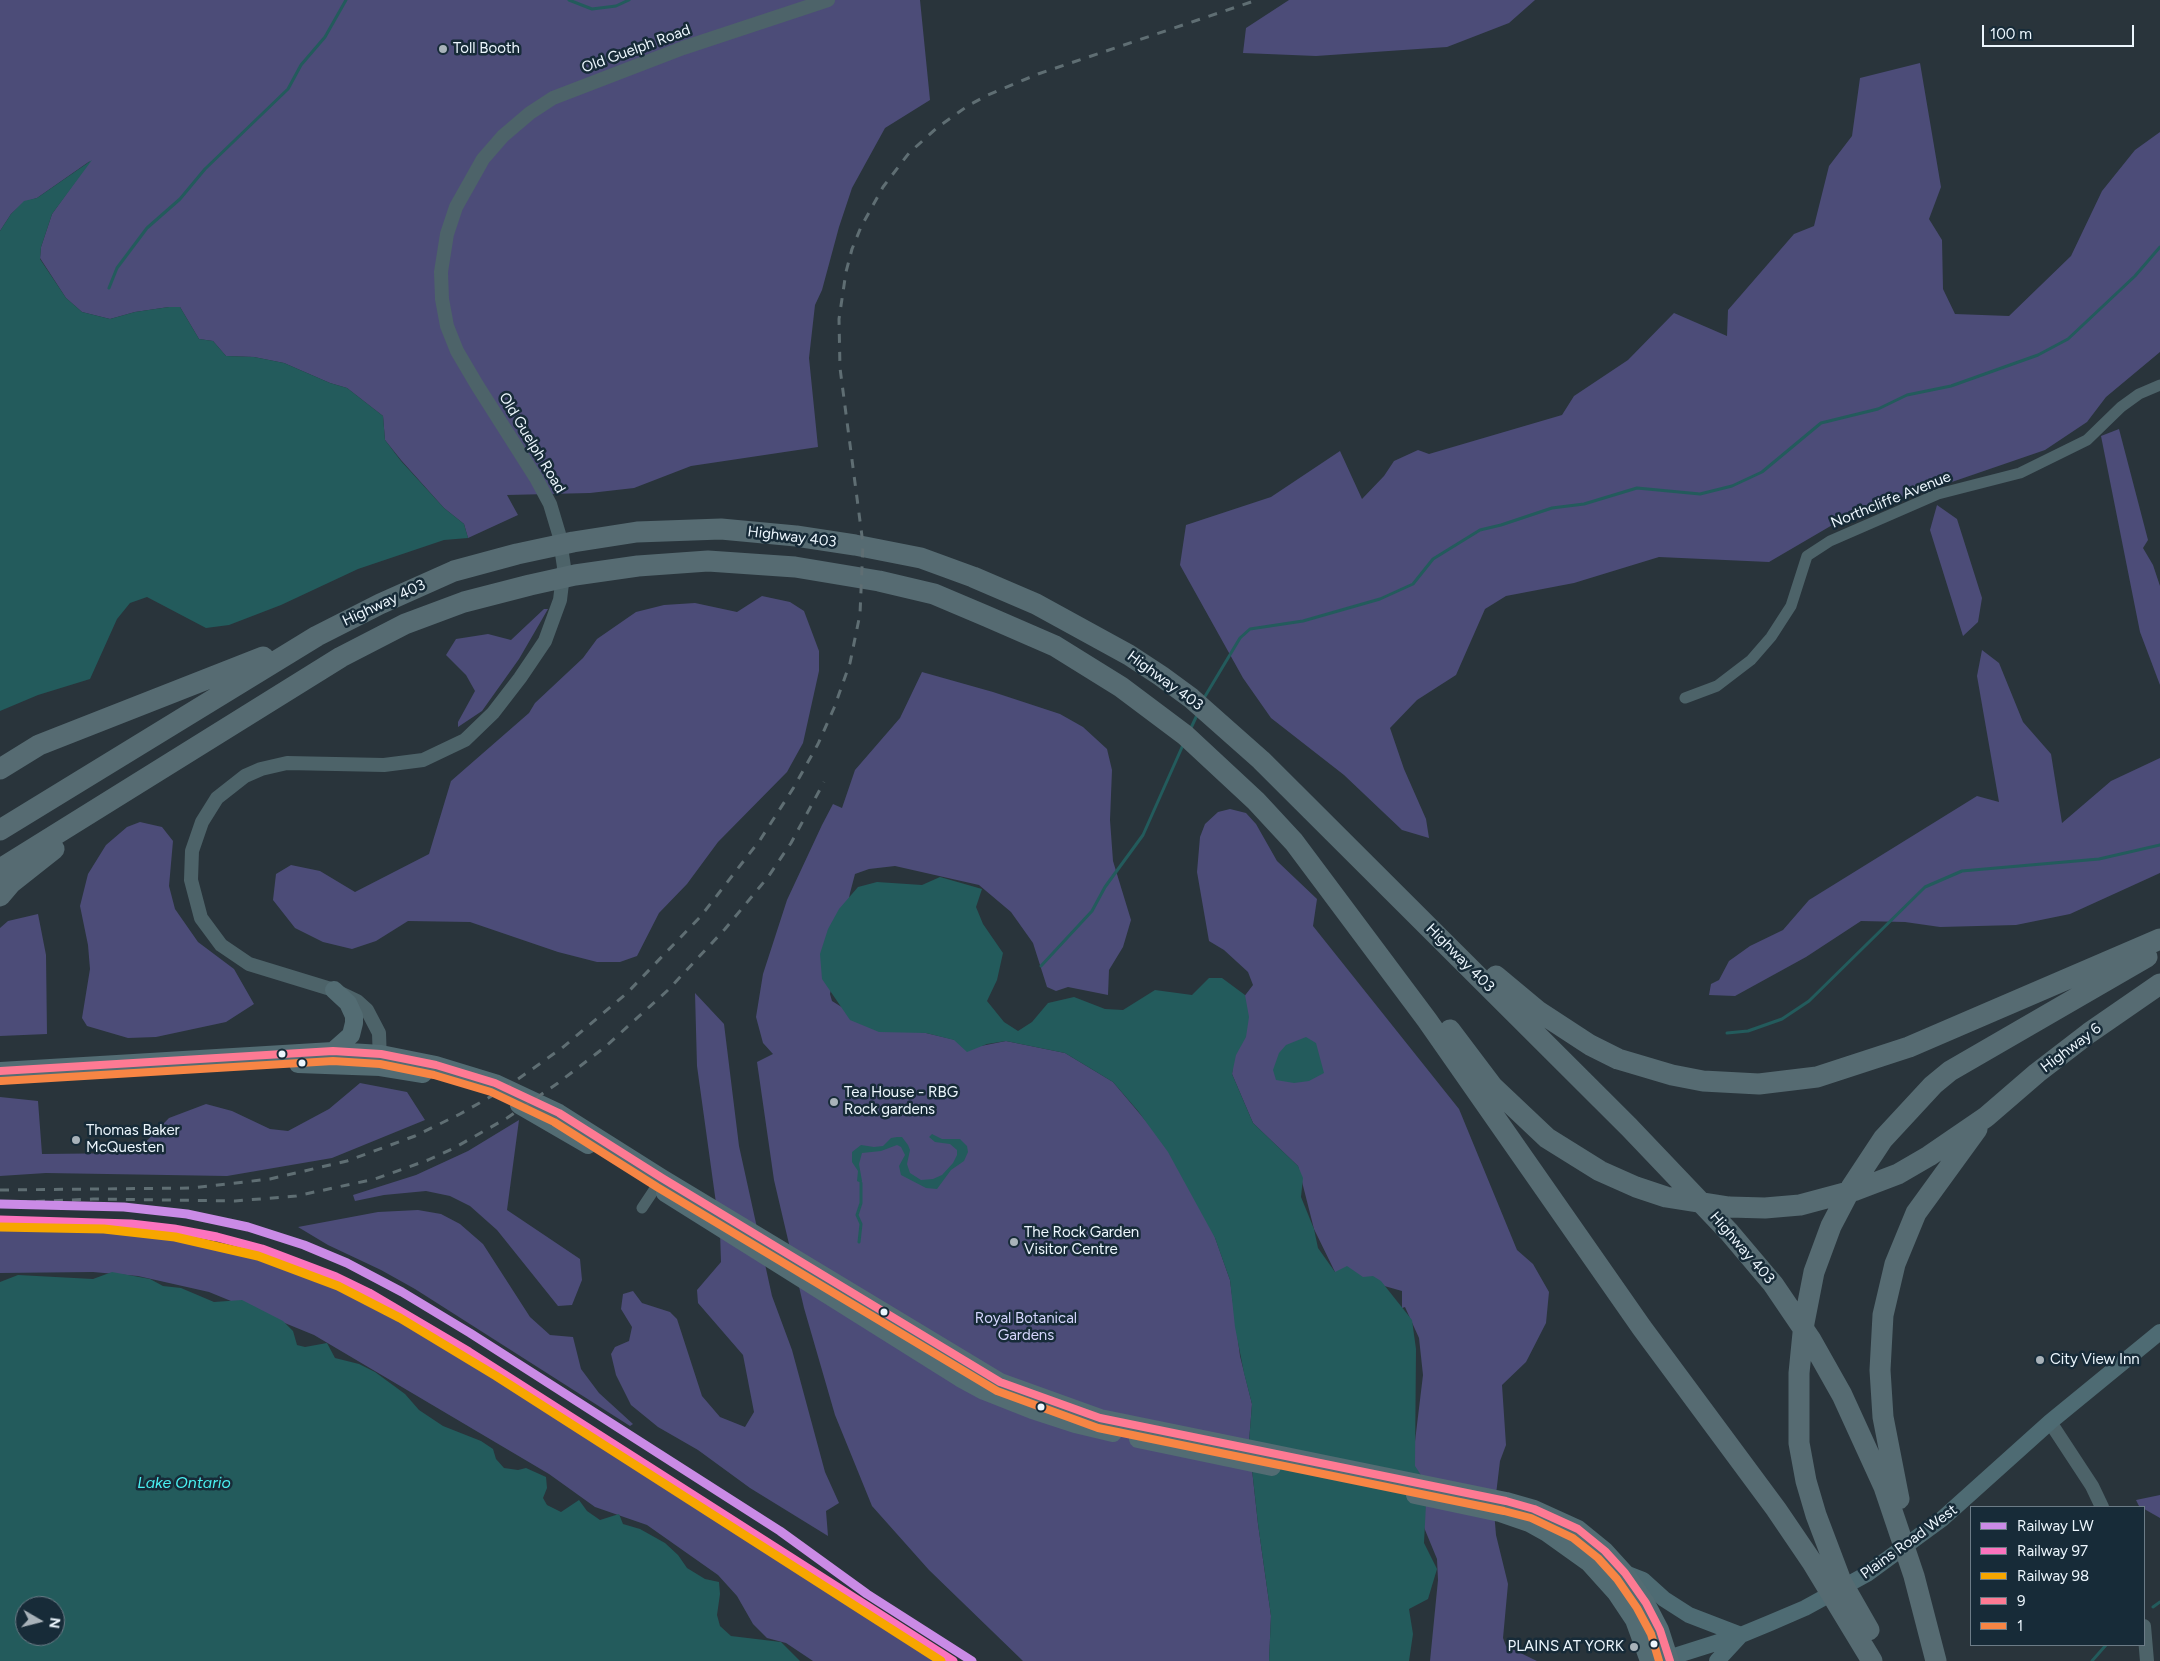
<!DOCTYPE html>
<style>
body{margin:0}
#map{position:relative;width:2160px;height:1661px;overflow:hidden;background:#29343b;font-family:Figtree,sans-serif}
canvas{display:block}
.legend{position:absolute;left:1970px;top:1506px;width:175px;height:140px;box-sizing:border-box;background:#172b38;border:1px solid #6c7c87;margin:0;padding:6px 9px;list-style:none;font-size:15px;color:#ecf6fd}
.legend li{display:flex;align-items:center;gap:10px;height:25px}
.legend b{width:25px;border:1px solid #6c7c87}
.north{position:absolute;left:15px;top:1596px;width:50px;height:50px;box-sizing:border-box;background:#172b38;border:1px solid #6c7c87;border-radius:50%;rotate:98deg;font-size:14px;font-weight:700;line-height:20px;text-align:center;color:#ecf6fd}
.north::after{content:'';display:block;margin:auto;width:18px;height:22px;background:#a8b2b9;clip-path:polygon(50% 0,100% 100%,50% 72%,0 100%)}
.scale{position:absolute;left:1982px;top:25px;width:152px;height:22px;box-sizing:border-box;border:2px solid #ecf6fd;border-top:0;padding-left:6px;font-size:15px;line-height:18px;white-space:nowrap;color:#ecf6fd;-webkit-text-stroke:4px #172b38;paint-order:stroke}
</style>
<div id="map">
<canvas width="2160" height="1661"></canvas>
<ul class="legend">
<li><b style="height:6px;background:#ca8be6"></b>Railway LW</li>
<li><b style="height:6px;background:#fc73be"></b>Railway 97</li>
<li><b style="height:6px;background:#f7a600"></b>Railway 98</li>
<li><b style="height:6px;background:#fe7a93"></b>9</li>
<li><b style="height:6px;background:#f78544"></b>1</li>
</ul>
<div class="north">N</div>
<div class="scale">100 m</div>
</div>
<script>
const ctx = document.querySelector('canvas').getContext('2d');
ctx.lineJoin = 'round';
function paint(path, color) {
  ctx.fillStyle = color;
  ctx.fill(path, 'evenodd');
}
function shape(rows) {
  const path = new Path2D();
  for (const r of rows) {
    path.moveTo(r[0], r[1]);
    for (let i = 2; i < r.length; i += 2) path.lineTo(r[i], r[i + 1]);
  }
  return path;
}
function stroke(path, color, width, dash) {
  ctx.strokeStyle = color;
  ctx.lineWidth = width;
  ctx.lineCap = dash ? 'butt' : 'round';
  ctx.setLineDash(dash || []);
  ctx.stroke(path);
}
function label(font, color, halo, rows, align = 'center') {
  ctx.font = font + ' Figtree,sans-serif';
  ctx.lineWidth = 5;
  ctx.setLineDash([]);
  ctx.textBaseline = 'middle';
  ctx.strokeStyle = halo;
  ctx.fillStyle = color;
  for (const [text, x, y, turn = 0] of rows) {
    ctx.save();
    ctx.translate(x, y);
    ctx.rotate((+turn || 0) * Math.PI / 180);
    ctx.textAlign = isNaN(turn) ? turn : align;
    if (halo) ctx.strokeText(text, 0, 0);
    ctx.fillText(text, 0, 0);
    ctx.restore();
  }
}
const green = shape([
 [0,0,920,0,930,100,885,128,852,188,839,227,822,290,815,305,809,358,818,447,691,466,634,488,590,493,507,495,518,515,468,538,464,524,444,508,401,460,385,440,383,416,347,388,330,383,284,363,254,357,226,356,213,341,199,339,180,307,169,307,135,312,110,319,82,312,66,298,40,258,41,247,52,214,90,161,37,198,24,202,11,214,0,231],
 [1289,0,1535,0,1509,23,1447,47,1316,56,1243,53,1246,28],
 [1920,63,1941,187,1929,219,1942,240,1943,289,1955,314,2009,316,2071,256,2102,191,2135,150,2160,132,2160,352,2106,397,2087,422,2045,450,1946,484,1858,510,1769,562,1659,557,1574,583,1506,596,1485,609,1456,675,1417,700,1390,728,1404,769,1426,819,1429,838,1402,830,1344,775,1271,718,1243,678,1180,565,1186,525,1271,497,1340,451,1362,499,1384,476,1394,461,1418,450,1429,454,1562,415,1574,396,1628,360,1674,313,1727,336,1728,310,1794,234,1814,226,1829,166,1852,136,1860,78],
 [2119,429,2148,540,2143,548,2153,565,2160,586,2160,685,2140,632,2101,436],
 [1937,505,1957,519,1982,598,1978,622,1963,636,1930,530],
 [762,596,790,602,804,611,819,651,819,671,803,743,787,772,718,842,687,884,659,913,637,956,620,962,597,962,558,952,470,922,408,921,376,941,352,949,323,942,295,928,273,900,276,874,291,865,320,871,355,892,429,854,451,781,529,713,535,703,583,658,597,639,636,612,664,605,695,603,737,612],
 [544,609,548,609,519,659,482,711,458,727,458,722,475,691,466,675,446,655,456,639,488,634,511,640],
 [1982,650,1999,663,2023,722,2051,754,2062,823,2111,781,2160,758,2160,873,2070,914,2016,925,1940,927,1905,922,1861,921,1806,957,1735,996,1709,995,1711,984,1719,980,1729,961,1750,946,1783,930,1809,900,1977,796,1999,802,1977,676],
 [922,672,993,692,1060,714,1083,727,1107,749,1112,770,1110,820,1113,861,1131,920,1123,947,1109,970,1108,995,1068,987,1056,991,1047,987,1033,943,1011,912,979,885,895,866,869,869,855,874,850,893,830,994,832,1001,867,1023,926,1033,981,1046,1006,1041,1065,1053,1113,1082,1194,1178,1230,1280,1240,1356,1252,1404,1249,1442,1258,1524,1271,1616,1269,1661,1023,1661,929,1570,872,1506,835,1415,804,1308,774,1180,757,1062,773,1054,763,1043,756,1017,763,974,787,900,822,825,833,804,842,808,855,770,900,718],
 [1230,809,1246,813,1256,824,1277,861,1317,899,1313,926,1459,1109,1517,1250,1533,1264,1549,1292,1546,1323,1526,1362,1502,1385,1506,1445,1500,1461,1494,1511,1496,1535,1508,1584,1503,1638,1506,1646,1537,1661,1430,1661,1438,1580,1437,1559,1409,1491,1423,1375,1419,1338,1405,1307,1402,1308,1402,1291,1335,1272,1314,1229,1298,1166,1253,1123,1232,1074,1240,1002,1253,985,1248,972,1224,950,1209,941,1197,872,1200,837,1205,824,1218,812],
 [140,822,162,827,173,841,169,886,175,909,198,942,234,969,254,1004,226,1022,156,1037,128,1038,87,1026,82,1018,90,969,88,945,80,906,88,874,106,845,127,827],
 [38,914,46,955,47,1034,0,1036,0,928,8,921],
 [695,993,724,1024,739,1146,772,1296,792,1350,825,1472,839,1503,826,1511,828,1536,750,1488,698,1450,658,1427,631,1405,616,1375,611,1354,615,1347,629,1341,632,1327,621,1309,623,1294,633,1291,642,1303,670,1312,677,1319,702,1396,720,1417,745,1427,754,1412,743,1355,698,1303,697,1290,721,1262,720,1232,697,1066],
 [360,1083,407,1092,425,1120,332,1158,227,1176,46,1173,0,1176,0,1097,38,1101,42,1154,135,1153,169,1118,206,1104,232,1111,270,1129,288,1131,329,1109],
 [519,1120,507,1210,580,1259,582,1280,572,1305,558,1306,497,1230,470,1206,450,1196,426,1191,384,1195,355,1201,353,1195,416,1175,468,1151],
 [418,1210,441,1214,460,1224,483,1244,530,1317,550,1335,573,1337,581,1369,599,1393,633,1424,630,1426,415,1289,381,1270,328,1245,298,1227,378,1212],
 [0,1226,124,1231,199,1240,271,1256,306,1266,376,1300,523,1391,635,1467,805,1567,945,1661,813,1661,786,1643,767,1638,753,1624,737,1596,718,1575,647,1525,595,1507,549,1474,314,1335,209,1292,138,1276,93,1272,0,1273],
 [2160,1495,2160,1518,2139,1506,2136,1500]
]);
const water = shape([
 [92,160,52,214,41,247,40,259,66,298,82,312,110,319,135,312,169,307,180,307,199,339,213,341,226,356,254,357,284,363,330,383,347,388,383,416,385,440,401,461,444,508,464,524,468,538,444,540,358,569,281,605,229,625,206,628,147,597,130,603,117,619,90,679,38,695,0,711,0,231,11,214,24,201,37,198],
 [940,877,982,889,976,907,983,924,1003,953,997,980,987,1001,1004,1022,1018,1031,1032,1022,1048,1003,1074,997,1105,1009,1123,1010,1155,990,1192,995,1209,978,1222,978,1245,995,1249,1017,1246,1037,1236,1055,1232,1074,1253,1123,1298,1166,1303,1178,1301,1197,1314,1229,1318,1248,1335,1272,1347,1266,1363,1277,1373,1276,1381,1281,1412,1320,1416,1349,1415,1466,1427,1484,1424,1543,1437,1569,1428,1599,1409,1609,1413,1634,1409,1661,1269,1661,1271,1616,1258,1524,1249,1442,1252,1404,1244,1373,1235,1327,1230,1280,1215,1238,1168,1152,1138,1111,1113,1082,1065,1053,1006,1041,987,1044,967,1052,954,1040,926,1033,879,1032,850,1020,822,979,820,954,828,929,839,909,858,887,877,882,922,885],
 [1306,1037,1316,1043,1324,1073,1309,1081,1294,1083,1276,1080,1273,1070,1279,1053,1286,1045],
 [932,1134,942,1139,960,1139,967,1146,968,1152,964,1161,951,1170,937,1189,926,1188,901,1175,899,1166,905,1155,901,1147,897,1145,881,1151,862,1153,859,1164,862,1181,861,1183,857,1181,858,1171,852,1162,852,1152,861,1145,874,1147,883,1146,891,1138,897,1137,902,1137,908,1145,910,1150,907,1164,910,1173,921,1180,933,1179,942,1175,953,1163,957,1155,957,1150,950,1144,935,1142,929,1137],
 [112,1272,150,1279,163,1286,181,1288,214,1302,242,1300,283,1321,293,1331,297,1345,305,1347,327,1343,335,1358,359,1364,375,1372,405,1394,419,1410,443,1426,481,1441,493,1449,496,1459,504,1468,518,1470,526,1468,546,1477,547,1488,543,1498,547,1505,561,1512,579,1500,587,1511,600,1520,619,1514,623,1524,640,1529,665,1543,678,1555,687,1568,705,1579,719,1582,720,1594,717,1615,720,1626,731,1636,781,1642,800,1661,0,1661,0,1282,18,1275,93,1279],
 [25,1606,55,1606,55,1636,25,1636]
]);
const stream = shape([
 [569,0,592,9,616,6,629,0],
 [109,288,117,268,147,228,180,199,205,169,288,89,301,65,325,37,346,0],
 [1204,698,1240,638,1250,629,1303,621,1380,599,1413,584,1433,559,1480,530,1501,525,1552,508,1584,504,1637,488,1700,494,1732,486,1762,472,1821,423,1878,409,1907,395,1951,386,2038,355,2068,339,2135,276,2160,247],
 [1190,730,1198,713],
 [1041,966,1092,911,1105,887,1143,835,1183,745],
 [1727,1033,1748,1031,1782,1019,1809,1001,1925,887,1962,871,2099,859,2160,845],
 [859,1242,861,1224,857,1215,861,1203,861,1183],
 [2153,1607,2160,1602],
 [2092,1661,2106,1645]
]);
const minor = shape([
 [1685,698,1717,686,1751,660,1771,637,1791,606,1807,556,1830,541,1938,494,2020,473,2087,440,2121,407,2139,394,2160,385],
 [642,1208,662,1178]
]);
const tertiary = shape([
 [380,1063,379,1033,367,1010,357,1001,334,990,249,964,221,945,201,918,191,880,192,851,202,822,217,798,245,776,261,769,287,763,384,765,423,760,465,740,493,713,520,678,545,641,560,600,564,567,559,534,550,504,536,478,477,385,457,351,447,326,442,299,441,272,447,234,456,207,483,159,503,136,530,113,553,98,683,48,828,0],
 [2050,1422,2092,1486,2102,1507],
 [2144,1626,2147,1661]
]);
const secondary = shape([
 [1625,1573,1643,1580,1664,1599,1689,1615,1741,1635],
 [1659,1661,1741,1635,1770,1623,1805,1608,1867,1574,1942,1519,2050,1422,2160,1332],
 [1717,1661,1740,1636]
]);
const primary = shape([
 [333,1051,351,1035,354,1023,354,1016,348,1003,334,990],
 [298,1064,380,1067,423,1074],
 [0,1071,333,1051,381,1054,436,1065,495,1083,559,1113,662,1178,1000,1382,1100,1418,1506,1501,1534,1509,1578,1529,1605,1551,1625,1573,1646,1603,1660,1630,1670,1661],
 [519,1105,588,1145],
 [665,1193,960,1378,984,1391,1032,1410,1075,1424,1113,1433],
 [1138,1439,1272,1467],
 [1415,1495,1500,1513,1529,1523,1547,1533,1589,1563,1616,1593,1634,1620,1649,1661]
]);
const motorway = shape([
 [0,769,39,745,263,657],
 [0,830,317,636,380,604,454,571,517,554,573,542,637,532,721,529,796,536,855,545,921,558,973,577,1036,604,1129,655,1161,676,1191,698,1261,760,1629,1127,1729,1232,1773,1284,1811,1340,1842,1395,1884,1487,1914,1576,1936,1661],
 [0,869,341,657,405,624,464,602,530,585,575,575,638,566,708,561,795,567,879,581,934,594,986,616,1055,646,1121,687,1185,735,1256,801,1294,842,1427,1020,1642,1328,1776,1509,1812,1562,1872,1661],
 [0,896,11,883,54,849],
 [1496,976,1538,1011,1590,1045,1618,1059,1672,1075,1703,1081,1759,1084,1817,1077,1909,1047,2160,939],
 [1450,1030,1493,1087,1547,1138,1600,1171,1636,1187,1666,1197,1729,1207,1765,1208,1800,1205,1856,1190,1898,1174,1929,1156,1986,1117,2037,1073,2089,1033,2160,984],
 [1899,1499,1883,1417,1880,1370,1883,1315,1895,1264,1916,1213,1977,1129],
 [1869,1630,1841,1581,1816,1515,1806,1481,1799,1443,1799,1373,1804,1323,1814,1272,1831,1226,1852,1186,1883,1139,1933,1085,1950,1071,2147,957]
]);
const rail = shape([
 [0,1190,192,1188,270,1179,347,1161,415,1136,460,1114,504,1089,562,1048,627,993,701,916,760,840,794,787,818,744,834,708,850,663,860,614,863,544,840,368,839,319,846,272,852,249,861,227,883,187,909,153,938,127,969,105,988,95,1038,74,1257,0],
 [0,1203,93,1199,235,1201,296,1196,375,1179,428,1160,454,1148,507,1118,558,1083,605,1047,668,990,725,929,768,877,791,843,824,782]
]);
const bus1 = shape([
 [0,1071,333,1051,381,1054,436,1065,495,1083,559,1113,662,1178,1000,1382,1100,1418,1506,1501,1534,1509,1578,1529,1605,1551,1625,1573,1646,1603,1660,1630,1670,1661]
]);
const bus2 = shape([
 [1,1081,333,1061,380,1064,434,1075,491,1092,554,1122,657,1187,997,1391,1098,1428,1504,1511,1531,1518,1573,1538,1598,1558,1617,1579,1637,1608,1651,1634,1659,1661]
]);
const rail1 = shape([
 [0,1204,124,1207,187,1214,248,1227,304,1245,347,1263,402,1292,470,1333,780,1531,867,1594,972,1661]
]);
const rail2 = shape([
 [0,1220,131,1224,174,1229,217,1237,262,1249,336,1277,369,1293,469,1352,953,1661]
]);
const rail3 = shape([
 [0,1227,104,1229,175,1237,258,1256,338,1286,400,1318,496,1376,941,1661]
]);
const markers = [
 [443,49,5,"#a8b2b9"],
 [282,1054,4.5,"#ecf6fd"],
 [302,1063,4.5,"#ecf6fd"],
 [834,1102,5,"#a8b2b9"],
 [76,1140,5,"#a8b2b9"],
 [1014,1242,5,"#a8b2b9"],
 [884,1312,4.5,"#ecf6fd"],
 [2040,1360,5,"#a8b2b9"],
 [1041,1407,4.5,"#ecf6fd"],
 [1654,1644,4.5,"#ecf6fd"],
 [1634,1647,5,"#a8b2b9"]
];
const poiNames = [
 ["Toll Booth",453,49],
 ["Tea House - RBG",844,1093],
 ["Rock gardens",844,1110],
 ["Thomas Baker",86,1131],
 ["McQuesten",86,1148],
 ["The Rock Garden",1024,1233],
 ["Visitor Centre",1024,1250],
 ["City View Inn",2050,1360],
 ["PLAINS AT YORK",1624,1647,"right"]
];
const streetNames = [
 ["Old Guelph Road",636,49,-20],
 ["Old Guelph Road",532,443,59],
 ["Northcliffe Avenue",1891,500,-22],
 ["Highway 403",792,537,7],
 ["Highway 403",384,603,-25],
 ["Highway 403",1165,681,36],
 ["Highway 403",1460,958,45],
 ["Highway 6",2071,1048,-37],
 ["Highway 403",1742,1248,49],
 ["Plains Road West",1909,1542,-36]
];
const parkNames = [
 ["Royal Botanical",1026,1319],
 ["Gardens",1026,1336]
];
const waterNames = [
 ["Lake Ontario",184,1483]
];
paint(green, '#4c4c78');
paint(water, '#235b5c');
stroke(stream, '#235b5c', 3);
stroke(minor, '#4d6369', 11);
stroke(tertiary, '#4d6369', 14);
stroke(secondary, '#4e6b73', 16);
stroke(primary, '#536c73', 18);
stroke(motorway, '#566b72', 21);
stroke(rail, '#5f6e73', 3, [9, 9]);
stroke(bus1, '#fe7a93', 8);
stroke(bus2, '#f78544', 8);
stroke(rail1, '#ca8be6', 9);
stroke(rail2, '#fc73be', 9);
stroke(rail3, '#f7a600', 9);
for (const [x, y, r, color] of markers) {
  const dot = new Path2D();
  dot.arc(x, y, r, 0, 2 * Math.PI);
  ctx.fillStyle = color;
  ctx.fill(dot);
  stroke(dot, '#172b38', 2);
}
label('15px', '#ecf6fd', '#172b38', poiNames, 'left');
label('15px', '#ecf6fd', '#172b38', streetNames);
label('15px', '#d5d6fd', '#172b38', parkNames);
label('italic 16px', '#4af1f2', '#172b38', waterNames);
</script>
